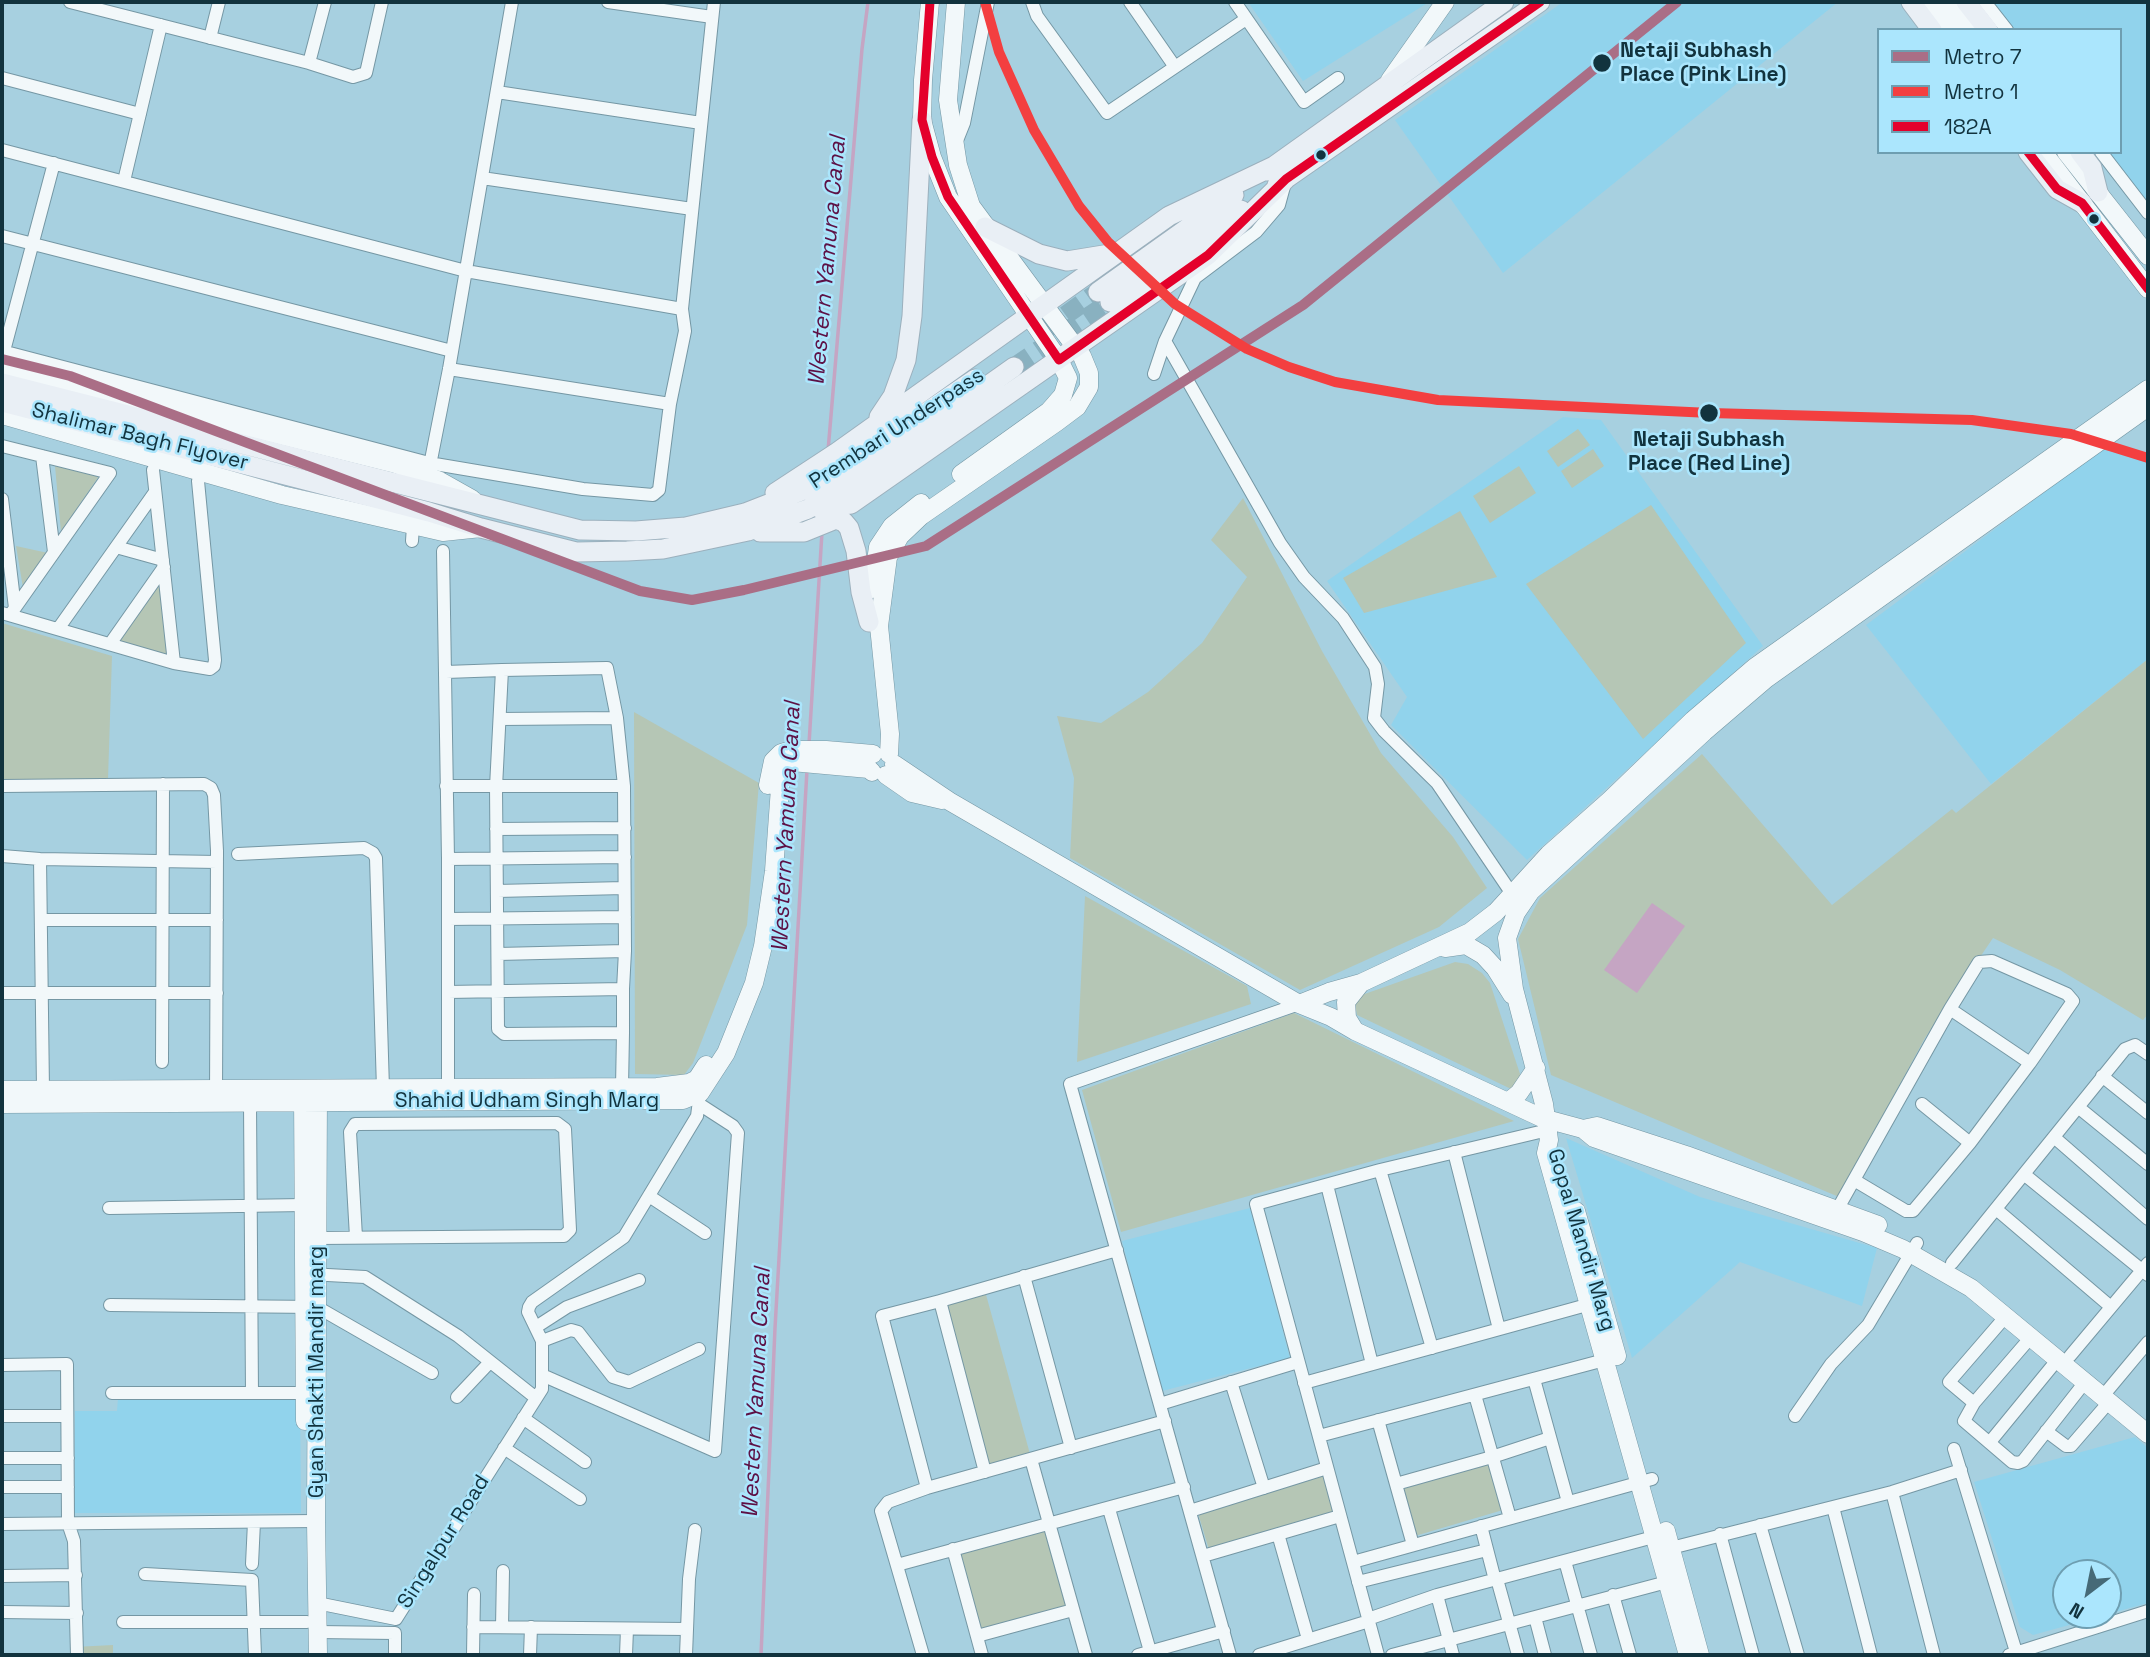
<!DOCTYPE html>
<style>
body{margin:0}
#map{position:relative;width:2150px;height:1657px;overflow:hidden;background:#a7d0e0;font-family:"Space Grotesk",sans-serif}
canvas{display:block}
.frame{position:absolute;inset:0;border:4px solid #12333e;pointer-events:none}
.legend{position:absolute;left:1877px;top:28px;width:245px;height:126px;box-sizing:border-box;background:#abe6fd;border:2px solid #6e9eb1;margin:0;padding:9px 12px;list-style:none;font-size:21px;color:#12333e}
.legend li{display:flex;align-items:center;gap:14px;height:35px}
.legend b{width:35px;border:2px solid #6e9eb1}
.north{position:absolute;left:2052px;top:1559px;width:70px;height:70px;box-sizing:border-box;background:#abe6fd;border:2px solid #6e9eb1;border-radius:50%;rotate:212deg;font-size:19px;font-weight:700;line-height:28px;text-align:center;color:#12333e}
.north::after{content:'';display:block;margin:auto;width:24px;height:32px;background:#466a77;clip-path:polygon(50% 0,100% 100%,50% 72%,0 100%)}
</style>
<div id="map">
<canvas width="2150" height="1657"></canvas>
<div class="frame"></div>
<ul class="legend">
<li><b style="height:9px;background:#aa6e86"></b>Metro 7</li>
<li><b style="height:9px;background:#f33f40"></b>Metro 1</li>
<li><b style="height:9px;background:#e4002b"></b>182A</li>
</ul>
<div class="north">N</div>
</div>
<script>
const ctx = document.querySelector('canvas').getContext('2d');
ctx.lineJoin = 'round';
function paint(path, color) {
  ctx.fillStyle = color;
  ctx.fill(path, 'evenodd');
}
function shape(rows) {
  const path = new Path2D();
  for (const r of rows) {
    path.moveTo(r[0], r[1]);
    for (let i = 2; i < r.length; i += 2) path.lineTo(r[i], r[i + 1]);
  }
  return path;
}
function stroke(path, color, width, dash) {
  ctx.strokeStyle = color;
  ctx.lineWidth = width;
  ctx.lineCap = dash ? 'butt' : 'round';
  ctx.setLineDash(dash || []);
  ctx.stroke(path);
}
function label(font, color, halo, rows, align = 'center') {
  ctx.font = font + ' "Space Grotesk",sans-serif';
  ctx.lineWidth = 5;
  ctx.setLineDash([]);
  ctx.textBaseline = 'middle';
  ctx.strokeStyle = halo;
  ctx.fillStyle = color;
  for (const [text, x, y, turn = 0] of rows) {
    ctx.save();
    ctx.translate(x, y);
    ctx.rotate((+turn || 0) * Math.PI / 180);
    ctx.textAlign = isNaN(turn) ? turn : align;
    if (halo) ctx.strokeText(text, 0, 0);
    ctx.fillText(text, 0, 0);
    ctx.restore();
  }
}
const built = shape([
 [1248,2,1429,2,1303,81],
 [1563,2,1838,2,1503,273,1395,120],
 [1990,2,2148,2,2148,205,2107,152,2120,152,2120,30,2012,30],
 [1563,417,1601,420,1763,646,1527,860,1391,725,1407,697,1327,581],
 [2108,445,2148,461,2148,659,1991,784,1866,625],
 [1566,1138,1700,1197,1877,1248,1862,1306,1740,1262,1632,1358],
 [1250,1208,1290,1358,1162,1391,1122,1241],
 [118,1398,300,1399,301,1513,75,1513,75,1411,117,1411],
 [2135,1437,2148,1448,2148,1603,2108,1614,2108,1573,2066,1573,2066,1615,2105,1615,2033,1635,2020,1627,1974,1482]
]);
const green = shape([
 [1578,429,1590,445,1558,467,1547,451],
 [1593,449,1604,466,1572,488,1561,471],
 [55,466,99,476,61,532],
 [1519,466,1536,493,1490,523,1473,496],
 [1243,498,1322,651,1381,753,1453,837,1487,888,1439,927,1300,990,1070,858,1074,778,1057,716,1101,723,1148,692,1202,643,1247,577,1211,540],
 [1651,505,1746,643,1643,739,1526,584],
 [1460,511,1497,577,1364,613,1343,578],
 [16,546,48,553,23,588],
 [161,580,167,656,118,641],
 [2,623,112,656,108,779,2,780],
 [2148,659,2148,1014,2143,1020,2060,970,1993,938,1925,1038,1839,1197,1551,1075,1518,939,1540,898,1702,754,1832,905,1952,809,1956,813],
 [634,712,759,783,747,925,693,1063,684,1075,635,1074],
 [1085,896,1247,986,1251,1004,1077,1062],
 [1455,962,1468,964,1482,973,1490,983,1523,1083,1518,1090,1509,1088,1357,1015,1355,1003,1359,996],
 [1294,1013,1514,1121,1121,1232,1082,1090],
 [985,1291,1030,1454,988,1466,943,1303],
 [1489,1463,1503,1510,1415,1536,1401,1488],
 [1324,1476,1335,1513,1209,1550,1198,1513],
 [1045,1530,1066,1607,980,1630,958,1554],
 [113,1645,113,1655,74,1655,74,1647]
]);
const water = shape([
 [1652,903,1685,926,1637,993,1604,970]
]);
const stream = shape([
 [828,451,862,49,868,2],
 [809,744,822,532],
 [761,1655,775,1328,807,770]
]);
const primaryTunnel = shape([
 [1042,332,1098,292],
 [1014,367,1110,302]
]);
const street = shape([
 [70,2,309,63,353,77,366,73,382,2],
 [608,2,712,17],
 [1032,2,1037,16,1107,113,1246,19],
 [1130,2,1175,67],
 [1235,2,1304,102,1338,78],
 [1985,2,2007,30],
 [210,38,219,2],
 [309,63,325,2],
 [2,78,140,114],
 [497,92,701,123],
 [956,143,964,123,988,2],
 [2,150,466,271,682,309,714,2],
 [2101,152,2148,213],
 [482,178,692,209],
 [124,181,161,25],
 [2,236,452,351],
 [1165,341,1280,543,1304,577,1343,618,1375,667,1378,684,1374,718,1384,731,1437,783,1512,894],
 [2,351,429,463,583,489,653,495,659,490,670,404,449,369],
 [4,351,54,163],
 [1154,374,1165,341,1195,278,1256,232,1279,205,1285,183],
 [670,404,685,331,682,309],
 [2,446,110,473,10,615],
 [42,456,54,552],
 [153,470,174,663],
 [429,470,449,369,512,2],
 [2,499,15,608],
 [412,541,413,526],
 [116,547,163,560],
 [443,551,448,859,448,1094],
 [2,613,174,663,210,669,214,666,215,660,198,481],
 [58,629,155,492],
 [110,644,164,567],
 [446,672,502,670],
 [500,719,617,718],
 [2,786,204,784,211,788,214,795,217,851,216,1095],
 [446,786,624,786],
 [496,829,625,828],
 [238,854,364,848,373,853,376,858,383,1089],
 [2,856,40,859,217,862],
 [40,859,43,1090],
 [448,859,625,857],
 [497,891,624,888],
 [448,919,625,917],
 [42,920,217,920],
 [498,954,625,951],
 [448,992,623,989],
 [2,993,217,993],
 [162,1062,163,784],
 [2102,1076,2148,1113],
 [622,1087,623,1033,623,989,625,951,624,786,617,718,607,668,502,670,496,787,498,1029,504,1034,623,1033],
 [250,1103,252,1393],
 [1922,1104,1970,1143],
 [2078,1107,2148,1164],
 [2055,1138,2148,1219],
 [1454,1152,1499,1329],
 [1380,1170,1432,1348],
 [2025,1175,2148,1275],
 [1854,1180,1906,1211,1913,1211,1970,1143,2030,1063],
 [1327,1185,1372,1364],
 [649,1196,705,1233],
 [109,1208,304,1205],
 [1996,1209,2111,1307],
 [1837,1210,1950,1009,1979,962,1992,961,2067,994,2073,1001,2030,1063,1950,1009],
 [318,1238,564,1236,570,1230,565,1129,557,1123,355,1124,350,1132,356,1237],
 [1952,1263,2125,1049,2135,1045,2148,1054],
 [309,1274,365,1277,458,1336,536,1398],
 [1024,1276,1071,1448],
 [940,1301,1117,1250],
 [110,1305,317,1307,432,1373],
 [536,1327,567,1307,639,1280],
 [2031,1337,1974,1403,1964,1421,2012,1462,2018,1463,2023,1461,2085,1382],
 [542,1341,571,1330,578,1332,613,1377,629,1382,699,1349],
 [2070,1356,2148,1263],
 [2,1365,67,1364,68,1523,74,1541,77,1655],
 [542,1375,715,1451,738,1133,733,1126,699,1104],
 [1534,1379,1568,1502],
 [1231,1382,1264,1488],
 [1304,1383,1594,1303],
 [112,1393,304,1393],
 [1475,1395,1510,1518],
 [2103,1396,2148,1342],
 [457,1397,490,1362],
 [1974,1403,1949,1382,2006,1316],
 [1160,1404,1298,1362],
 [2,1416,67,1416],
 [1795,1416,1831,1364,1868,1325,1917,1243],
 [523,1418,585,1462],
 [1378,1420,1413,1545],
 [2046,1431,2066,1446,2071,1446,2109,1402],
 [1319,1436,1612,1358],
 [1990,1442,2058,1359],
 [504,1448,580,1499],
 [1954,1449,2017,1655],
 [2,1458,68,1458],
 [1031,1459,1086,1655],
 [1396,1484,1492,1457,1550,1438],
 [2,1487,68,1487],
 [927,1488,882,1316,940,1301,985,1472],
 [1892,1492,1934,1655],
 [1833,1507,1871,1655],
 [1109,1509,1150,1651],
 [1190,1511,1327,1468],
 [2,1524,316,1521],
 [1760,1525,1798,1655],
 [1481,1526,1495,1580],
 [1278,1534,1308,1639],
 [1720,1534,1753,1655],
 [1671,1548,1892,1492,1961,1470],
 [953,1549,982,1655],
 [1203,1556,1340,1516],
 [1565,1561,1591,1655],
 [1353,1562,1652,1479],
 [252,1564,254,1522],
 [897,1565,1184,1487],
 [145,1574,252,1580,255,1655],
 [2,1576,76,1575],
 [1497,1579,1518,1655],
 [1358,1582,1487,1550],
 [1437,1595,1453,1655],
 [1613,1595,1630,1655],
 [317,1603,396,1619,542,1389,542,1341,528,1312,529,1307,532,1302,624,1237,697,1116,700,1093,698,1087],
 [2,1612,77,1613],
 [1535,1617,1545,1655],
 [1368,1619,1437,1595,1661,1535],
 [123,1622,307,1622],
 [473,1627,687,1629],
 [502,1627,503,1571],
 [318,1632,395,1633,395,1655],
 [977,1636,1073,1610],
 [473,1655,474,1594],
 [530,1655,531,1627],
 [626,1655,627,1629],
 [686,1655,689,1579,695,1530],
 [923,1655,881,1511,888,1502,927,1488,1165,1421],
 [1138,1655,1224,1631],
 [1230,1655,1070,1084,1299,1004],
 [1259,1655,1369,1621],
 [1378,1655,1256,1204,1380,1170,1548,1130],
 [1392,1655,1667,1582],
 [2009,1655,2148,1611]
]);
const secondary = shape([
 [930,2,923,80,922,120,932,157,948,197,1059,360,1068,378,1063,395,1049,411,961,474],
 [1926,2,1948,30],
 [1947,2,1969,30],
 [1390,80,1445,2],
 [2043,152,2148,289],
 [2066,152,2148,256],
 [2,366,396,464,440,481,472,499],
 [2,415,282,495,443,532,481,528],
 [872,589,878,547,892,526,921,503],
 [889,754,890,734,879,626,888,557,900,536,921,516,1057,422,1077,407,1089,387,1089,373,1082,356,971,206,958,165,948,100,956,2],
 [894,764,949,801,1299,1004,1331,1017,1355,1031,1542,1118,1583,1129,1594,1138,1863,1232,1903,1249,1971,1288,2148,1434],
 [886,775,912,793,942,800],
 [768,785,773,761,781,753,791,750,826,750,873,754],
 [1445,948,1466,945,1483,955,1495,968,1512,995],
 [1299,1004,1329,992,1361,983,1470,932,1496,912,1549,854,1610,800,1693,720,1755,667,2148,389],
 [1355,1031,1347,1018,1346,1002,1361,983],
 [2,1090,657,1087,689,1083,697,1079,706,1065],
 [303,1092,305,1421],
 [1508,1102,1519,1093,1536,1068],
 [2,1104,683,1100,700,1093,726,1053,754,983,763,946,774,871,781,774,783,769,792,762,869,769,872,772],
 [1583,1129,1597,1126,1686,1155,1878,1225],
 [1576,1211,1617,1356],
 [1666,1531,1700,1655],
 [318,1655,316,1521,318,1093],
 [1688,1655,1546,1153,1549,1140,1544,1104,1514,989,1507,938,1516,913,1531,891,1704,732,1766,679,2148,407]
]);
const primary = shape([
 [1911,2,1932,30],
 [1966,2,1988,30],
 [2028,152,2057,189,2082,203],
 [2080,152,2092,168,2098,192],
 [1267,171,1504,2],
 [1277,185,1540,2],
 [985,227,1039,254,1067,261,1110,254],
 [1098,292,1234,195],
 [1110,302,1241,210],
 [2,383,580,530,636,531,686,527,745,513,809,488,840,471,975,379],
 [2,402,429,512,481,528,576,552,627,551,663,549,748,531,808,509,836,493,1014,367],
 [879,417,893,396,906,360,912,316,922,120],
 [775,493,836,453,1169,216,1276,165],
 [819,508,851,504,1208,255,1286,179],
 [760,532,804,532,836,519,844,522,849,528,856,551,861,592,869,622]
]);
const bus1 = shape([
 [930,2,922,120,932,157,948,197,1059,360,1208,255,1286,179,1540,2],
 [2028,152,2057,189,2082,203,2148,289]
]);
const metro1 = shape([
 [2,359,70,376,640,591,692,600,744,590,926,546,1303,305,1677,2]
]);
const metro2 = shape([
 [985,2,999,52,1034,130,1079,206,1108,242,1175,304,1247,349,1289,367,1335,382,1438,400,1710,413,1972,420,2071,434,2148,458]
]);
const markers = [
 [1602,63,10,"#12333e"],
 [1321,155,6,"#12333e"],
 [2094,219,6,"#12333e"],
 [1709,413,10,"#12333e"]
];
const stopNames = [
 ["Netaji Subhash",1620,51],
 ["Place (Pink Line)",1620,75],
 ["Netaji Subhash",1709,440,"center"],
 ["Place (Red Line)",1709,464,"center"]
];
const streetNames = [
 ["Prembari Underpass",897,429,-33],
 ["Shalimar Bagh Flyover",140,437,14],
 ["Shahid Udham Singh Marg",527,1101],
 ["Gopal Mandir Marg",1581,1240,73],
 ["Gyan Shakti Mandir marg",317,1372,-90],
 ["Singalpur Road",444,1542,-58]
];
const waterNames = [
 ["Western Yamuna Canal",828,261,-85],
 ["Western Yamuna Canal",787,827,-87],
 ["Western Yamuna Canal",757,1393,-87]
];
paint(built, '#91d3ec');
paint(green, '#b5c6b5');
paint(water, '#c5a5c3');
stroke(stream, '#c5a5c3', 3.5);
stroke(primaryTunnel, '#89b1c0', 19, [19, 10]);
stroke(street, '#7597a4', 14);
stroke(secondary, '#7597a4', 19);
stroke(primary, '#9bb0bd', 21);
stroke(street, '#f2f8fa', 12);
stroke(secondary, '#f2f8fa', 18);
stroke(primary, '#e9eff5', 19);
stroke(bus1, '#e4002b', 9);
stroke(metro1, '#aa6e86', 10);
stroke(metro2, '#f33f40', 10);
for (const [x, y, r, color] of markers) {
  const dot = new Path2D();
  dot.arc(x, y, r, 0, 2 * Math.PI);
  ctx.fillStyle = color;
  ctx.fill(dot);
  stroke(dot, '#abe6fd', 2.5);
}
label('bold 21px', '#12333e', '#abe6fd', stopNames, 'left');
label('21px', '#12333e', '#abe6fd', streetNames);
label('italic 23px', '#5d1145', '#abe6fd', waterNames);
</script>
